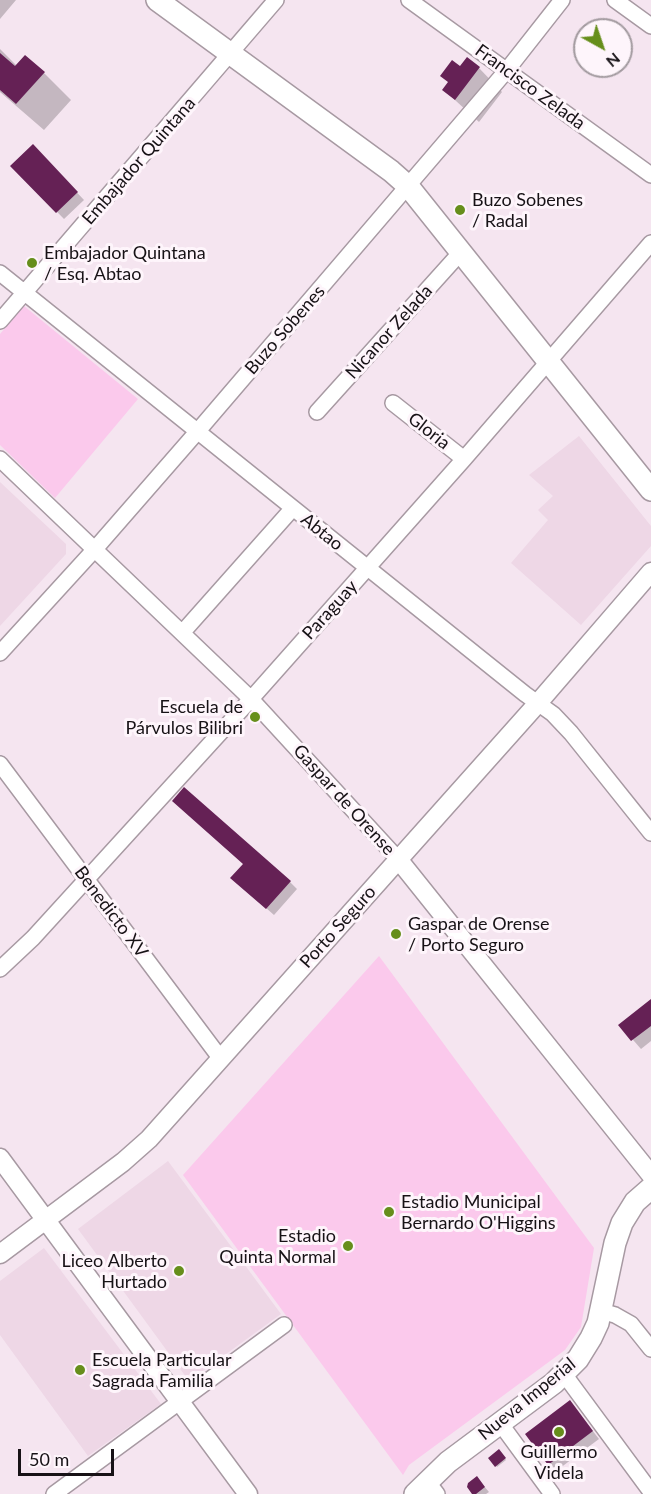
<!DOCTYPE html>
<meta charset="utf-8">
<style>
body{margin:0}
#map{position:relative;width:651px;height:1494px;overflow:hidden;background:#f5e5f0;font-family:Lato,sans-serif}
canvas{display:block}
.north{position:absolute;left:573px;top:18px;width:60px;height:60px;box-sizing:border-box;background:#fef5fb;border:2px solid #a29a9f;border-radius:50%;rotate:140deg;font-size:16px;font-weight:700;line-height:24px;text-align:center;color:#171216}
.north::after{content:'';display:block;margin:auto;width:21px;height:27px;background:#668e1b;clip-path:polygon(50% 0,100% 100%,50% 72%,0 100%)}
.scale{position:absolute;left:18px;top:1449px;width:96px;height:27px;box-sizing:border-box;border:3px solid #171216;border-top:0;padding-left:8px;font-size:18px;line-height:21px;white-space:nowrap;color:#171216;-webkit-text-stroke:4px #fef5fb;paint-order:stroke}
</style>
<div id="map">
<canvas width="651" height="1494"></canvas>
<div class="north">N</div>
<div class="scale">50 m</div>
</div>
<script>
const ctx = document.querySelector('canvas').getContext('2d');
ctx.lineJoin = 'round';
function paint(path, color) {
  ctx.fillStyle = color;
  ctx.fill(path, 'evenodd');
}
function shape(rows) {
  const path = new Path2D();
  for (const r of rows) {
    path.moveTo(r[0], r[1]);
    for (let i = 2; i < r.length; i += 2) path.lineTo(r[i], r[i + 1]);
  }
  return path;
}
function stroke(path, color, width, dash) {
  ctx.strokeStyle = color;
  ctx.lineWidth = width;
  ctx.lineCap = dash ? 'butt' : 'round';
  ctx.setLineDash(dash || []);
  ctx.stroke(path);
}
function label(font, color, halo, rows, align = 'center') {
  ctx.font = font + ' Lato,sans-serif';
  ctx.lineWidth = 6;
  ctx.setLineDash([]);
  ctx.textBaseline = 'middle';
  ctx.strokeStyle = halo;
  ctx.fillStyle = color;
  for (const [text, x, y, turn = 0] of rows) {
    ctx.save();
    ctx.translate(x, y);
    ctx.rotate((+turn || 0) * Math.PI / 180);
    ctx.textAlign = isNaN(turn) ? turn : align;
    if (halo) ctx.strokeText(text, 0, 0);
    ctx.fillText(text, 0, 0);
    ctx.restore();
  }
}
const built = shape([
 [579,436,651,526,651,546,581,625,511,563,548,520,538,510,553,496,529,475],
 [0,482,66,544,66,554,0,626],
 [168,1161,281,1314,189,1381,78,1229],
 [44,1248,161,1404,88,1456,0,1335,0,1281]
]);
const green = shape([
 [24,306,138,399,55,498,0,445,0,334],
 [379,956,594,1248,581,1327,565,1350,409,1465,403,1475,183,1175]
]);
const shadow = shape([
 [0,0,16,0,0,19],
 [0,49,17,66,44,73,71,100,44,130,0,92],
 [461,68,479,68,502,92,479,122,444,90],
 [33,146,84,200,64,219,12,166],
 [290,882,297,889,274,915,240,885],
 [651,1001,651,1041,641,1049,620,1025],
 [570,1402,599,1439,556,1471,549,1464],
 [501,1453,506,1460,497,1467,490,1458],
 [477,1478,489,1492,486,1494,473,1494]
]);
const building = shape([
 [0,53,15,66,25,55,45,72,16,104,0,90],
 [467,57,480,67,455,100,442,90,448,82,440,76,452,60,460,66],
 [33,144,78,192,56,213,10,166],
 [184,787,291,881,266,909,230,878,243,864,172,801],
 [651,999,651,1026,631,1041,618,1025],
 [570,1400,593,1431,548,1465,525,1434],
 [499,1449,506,1458,495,1467,488,1458],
 [477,1476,485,1487,476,1494,472,1494,467,1487,468,1483]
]);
const minor = shape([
 [409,0,651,175],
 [615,0,651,26],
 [0,273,525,694,553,714,571,733,651,833],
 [0,321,276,0],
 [393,403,464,459],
 [317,412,461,252],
 [0,459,251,699,398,859],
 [182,633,293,508],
 [0,653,95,549,197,432,507,70,562,0],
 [0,764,221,1059],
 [0,969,33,938,251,699,464,459,651,243],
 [601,1311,615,1315,631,1324,651,1349],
 [564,1374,651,1492],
 [500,1423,552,1494],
 [427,1481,437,1494],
 [54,1494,284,1325]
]);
const tertiary = shape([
 [398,859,651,1175],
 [0,1158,248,1494],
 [0,1254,123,1162,149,1139,538,703,651,572]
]);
const secondary = shape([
 [157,0,391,171,408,186,651,490],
 [415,1494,448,1462,554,1383,578,1359,591,1338,598,1323,615,1243,622,1223,635,1202,651,1188]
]);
const markers = [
 [460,210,6,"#668e1b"],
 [32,263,6,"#668e1b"],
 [255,717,6,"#668e1b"],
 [396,934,6,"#668e1b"],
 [389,1212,6,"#668e1b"],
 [348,1246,6,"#668e1b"],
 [179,1271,6,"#668e1b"],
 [80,1370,6,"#668e1b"],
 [559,1432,6,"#668e1b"]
];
const streetNames = [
 ["Francisco Zelada",530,87,36],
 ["Embajador Quintana",139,161,-49],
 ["Buzo Sobenes",285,330,-49],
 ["Nicanor Zelada",389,332,-48],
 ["Gloria",429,431,38],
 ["Abtao",322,532,39],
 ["Paraguay",330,610,-48],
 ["Gaspar de Orense",344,800,48],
 ["Benedicto XV",111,912,53],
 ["Porto Seguro",338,927,-48],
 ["Nueva Imperial",527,1399,-39]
];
const poiNames = [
 ["Buzo Sobenes",472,200],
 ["/ Radal",472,221],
 ["Embajador Quintana",44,253],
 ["/ Esq. Abtao",44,274],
 ["Escuela de",243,707,"right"],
 ["Párvulos Bilibri",243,728,"right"],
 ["Gaspar de Orense",408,924],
 ["/ Porto Seguro",408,945],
 ["Estadio Municipal",401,1202],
 ["Bernardo O'Higgins",401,1223],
 ["Estadio",336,1236,"right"],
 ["Quinta Normal",336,1257,"right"],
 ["Liceo Alberto",167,1261,"right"],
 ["Hurtado",167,1282,"right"],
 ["Escuela Particular",92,1360],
 ["Sagrada Familia",92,1381],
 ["Guillermo",559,1452,"center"],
 ["Videla",559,1473,"center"]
];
paint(built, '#eed7e6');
paint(green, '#fbc9ec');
paint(shadow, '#0003');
paint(building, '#652155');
stroke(minor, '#a799a2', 18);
stroke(tertiary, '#a799a2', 21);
stroke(secondary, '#a799a2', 24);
stroke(minor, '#fff', 15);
stroke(tertiary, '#fff', 18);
stroke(secondary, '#fff', 21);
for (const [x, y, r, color] of markers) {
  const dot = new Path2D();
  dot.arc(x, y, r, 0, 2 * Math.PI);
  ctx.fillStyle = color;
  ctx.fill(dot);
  stroke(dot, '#fef5fb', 2);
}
label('18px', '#171216', '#fef5fb', streetNames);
label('18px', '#171216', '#fef5fb', poiNames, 'left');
</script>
